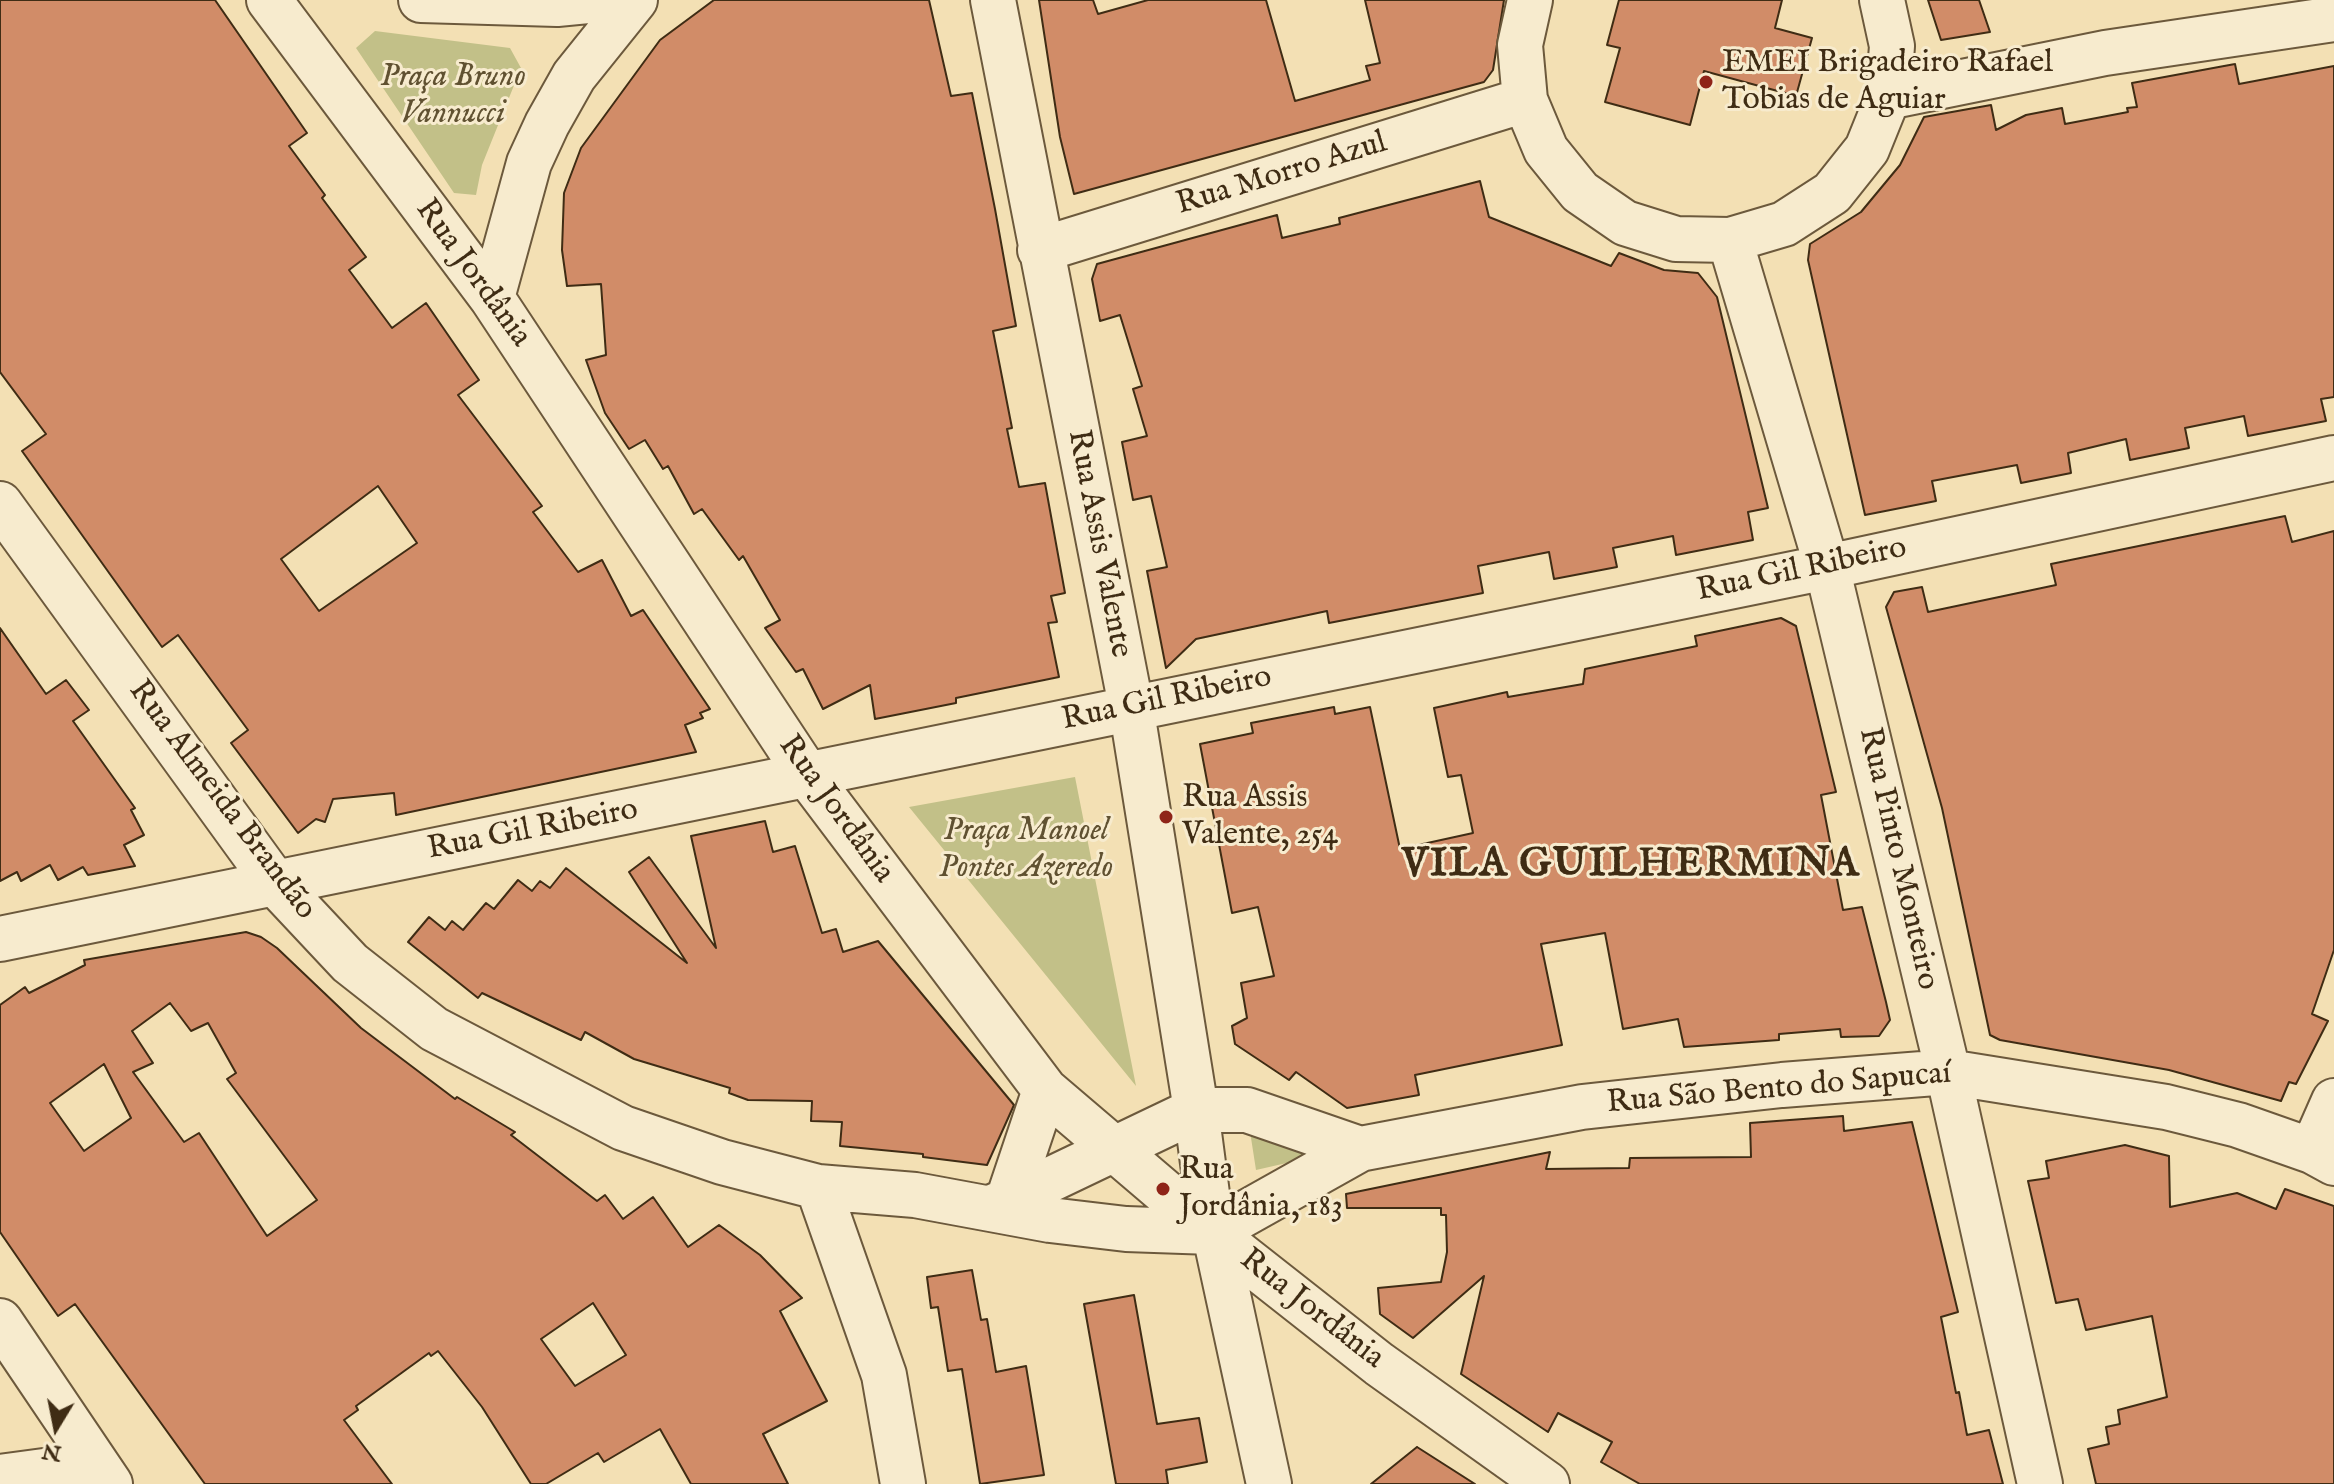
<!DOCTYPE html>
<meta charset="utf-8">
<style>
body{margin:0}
#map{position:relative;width:2334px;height:1484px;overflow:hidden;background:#f3e0b4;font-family:"IM FELL English",serif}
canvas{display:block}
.north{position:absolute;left:16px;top:1388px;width:80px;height:80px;-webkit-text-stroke:6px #f7ebce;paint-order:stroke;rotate:190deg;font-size:22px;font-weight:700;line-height:32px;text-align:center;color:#3f2c14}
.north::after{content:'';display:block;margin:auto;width:28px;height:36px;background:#3f2c14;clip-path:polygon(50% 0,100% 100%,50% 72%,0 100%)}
</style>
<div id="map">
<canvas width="2334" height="1484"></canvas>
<div class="north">N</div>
</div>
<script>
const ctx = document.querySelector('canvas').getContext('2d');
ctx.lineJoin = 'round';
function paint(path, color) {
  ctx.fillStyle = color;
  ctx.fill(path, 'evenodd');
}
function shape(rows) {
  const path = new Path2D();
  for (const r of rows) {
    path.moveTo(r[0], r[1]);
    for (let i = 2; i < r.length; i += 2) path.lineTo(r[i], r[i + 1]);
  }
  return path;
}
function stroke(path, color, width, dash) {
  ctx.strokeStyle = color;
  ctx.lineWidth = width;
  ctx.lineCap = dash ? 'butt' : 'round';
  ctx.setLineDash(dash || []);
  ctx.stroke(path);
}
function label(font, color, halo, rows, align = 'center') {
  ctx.font = font + ' "IM FELL English",serif';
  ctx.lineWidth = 6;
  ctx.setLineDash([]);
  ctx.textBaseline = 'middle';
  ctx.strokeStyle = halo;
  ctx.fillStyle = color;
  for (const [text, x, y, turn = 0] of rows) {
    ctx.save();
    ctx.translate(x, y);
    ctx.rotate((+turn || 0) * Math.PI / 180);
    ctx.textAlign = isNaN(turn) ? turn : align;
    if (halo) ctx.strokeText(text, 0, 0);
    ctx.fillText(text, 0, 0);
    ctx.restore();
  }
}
const green = shape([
 [375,31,510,48,521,68,482,165,476,195,454,193,356,48],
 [1075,777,1136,1086,909,807],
 [1259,1124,1306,1154,1313,1157,1256,1170,1249,1125]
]);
const building = shape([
 [0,0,215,0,307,133,289,146,325,195,322,198,366,257,349,270,392,328,426,303,479,380,458,395,542,506,533,512,578,572,602,560,631,616,643,610,710,709,700,713,703,718,685,725,696,752,396,815,394,793,333,799,325,822,316,819,298,833,231,743,248,730,178,635,162,647,22,451,46,434,0,372,0,0],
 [378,486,417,543,319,611,281,559,378,486],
 [714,0,929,0,951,96,972,93,995,209,1016,326,993,331,1012,428,1007,429,1019,487,1045,483,1065,593,1051,596,1057,622,1048,623,1059,677,956,698,956,703,875,719,870,685,823,709,803,669,796,672,765,628,780,620,743,556,739,560,702,509,694,514,668,466,663,469,645,440,629,449,605,413,586,360,606,355,601,284,567,286,562,250,564,193,581,148,660,40,714,0],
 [1039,0,1093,0,1098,14,1148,0,1266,0,1295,101,1370,80,1366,66,1380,63,1365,0,1504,0,1493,70,1484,82,1074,194,1060,137,1039,0],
 [1619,0,1782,0,1775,28,1812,38,1796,96,1704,71,1690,125,1605,102,1620,48,1607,45,1619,0],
 [1928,0,1979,0,1990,32,1941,40,1928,0],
 [2235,64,2239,84,2334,66,2334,397,2321,399,2326,421,2248,436,2244,416,2185,428,2189,448,2130,460,2126,439,2068,453,2071,473,2021,483,2017,465,1932,481,1936,501,1865,515,1808,260,1810,244,1861,212,1900,165,1924,117,1991,105,1996,130,2026,115,2062,108,2065,124,2128,112,2127,108,2137,107,2132,83,2235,64],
 [1480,181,1489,217,1611,266,1619,253,1664,270,1698,273,1717,297,1768,508,1748,512,1753,540,1676,555,1673,536,1613,548,1617,567,1554,579,1549,552,1478,566,1483,593,1329,623,1327,611,1196,639,1166,668,1147,571,1167,567,1151,496,1133,500,1122,442,1147,436,1133,389,1142,386,1120,315,1100,321,1092,279,1097,264,1277,215,1282,238,1340,224,1339,218,1480,181],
 [2285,516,2292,542,2334,531,2334,950,2312,1014,2328,1021,2296,1084,2289,1082,2281,1101,2169,1070,2000,1040,1990,1035,1942,808,1886,607,1894,592,1922,587,1928,612,2056,585,2051,564,2285,516],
 [1781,618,1796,626,1836,792,1821,795,1843,910,1862,907,1886,1002,1890,1020,1879,1036,1841,1037,1840,1029,1779,1034,1779,1040,1684,1047,1678,1019,1623,1029,1605,933,1541,944,1562,1045,1415,1075,1419,1095,1347,1108,1296,1072,1289,1080,1235,1044,1232,1026,1247,1018,1241,983,1274,976,1258,907,1232,913,1200,744,1253,733,1251,723,1334,707,1335,714,1370,707,1400,849,1473,833,1461,775,1448,777,1434,708,1507,692,1508,697,1583,684,1585,669,1697,646,1695,636,1781,618],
 [0,628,46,694,66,680,89,710,73,721,135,808,131,810,144,835,124,845,135,866,88,875,83,867,58,880,50,865,21,881,17,872,0,881,0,628],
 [765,821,773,852,795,846,822,933,836,929,843,952,878,941,1014,1105,987,1165,923,1157,923,1154,840,1146,842,1122,811,1121,812,1101,748,1100,729,1093,730,1088,634,1059,585,1032,581,1040,482,993,478,998,408,942,429,917,445,930,452,921,463,930,486,903,494,909,518,880,532,891,540,881,550,888,566,868,687,963,629,872,649,857,716,948,691,836,765,821],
 [246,932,261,937,277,948,361,1028,455,1099,457,1097,515,1132,511,1135,597,1201,605,1195,623,1219,653,1197,688,1247,719,1225,760,1255,802,1298,780,1311,827,1401,763,1434,788,1484,691,1484,660,1429,604,1462,598,1453,546,1484,531,1484,482,1407,438,1351,431,1356,429,1353,356,1406,358,1410,344,1420,392,1484,205,1484,75,1304,58,1316,0,1232,0,1005,25,987,29,993,85,965,84,960,246,932],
 [170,1003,191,1031,208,1023,236,1073,227,1079,317,1200,267,1236,199,1133,184,1142,133,1072,153,1063,132,1031,170,1003],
 [104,1064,131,1118,84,1151,50,1103,104,1064],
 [593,1303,626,1355,575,1386,541,1339,593,1303],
 [1843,1116,1844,1131,1912,1122,1958,1312,1941,1317,1956,1393,1959,1392,1967,1435,1989,1430,2003,1484,1640,1484,1601,1462,1612,1442,1558,1413,1548,1432,1461,1374,1484,1276,1413,1338,1380,1314,1378,1288,1441,1282,1447,1252,1446,1215,1441,1215,1441,1208,1347,1208,1346,1194,1550,1152,1546,1169,1629,1168,1630,1158,1751,1157,1750,1123,1843,1116],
 [2125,1145,2169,1156,2170,1207,2237,1193,2276,1209,2285,1189,2334,1206,2334,1484,2096,1484,2088,1449,2109,1444,2106,1427,2120,1424,2118,1410,2167,1397,2152,1316,2086,1330,2078,1299,2056,1303,2028,1181,2049,1178,2046,1161,2125,1145],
 [972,1270,981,1320,987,1319,996,1372,1026,1366,1044,1475,980,1484,962,1369,948,1371,938,1307,931,1308,927,1277,972,1270],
 [1134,1295,1157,1424,1199,1418,1207,1462,1166,1470,1168,1484,1116,1484,1084,1304,1134,1295],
 [1417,1447,1475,1484,1371,1484,1417,1447]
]);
const minor = shape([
 [269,0,492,298,808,776,1045,1090,1215,1235,1379,1364,1547,1484],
 [421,0,557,4,598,0],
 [993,0,1131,706,1196,1110,1212,1232],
 [1530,0,1520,45,1525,100,1546,150,1580,192,1625,223,1676,239,1730,240,1784,224,1832,193,1867,149,1888,97,1892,46,1882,0],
 [1888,97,2105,53,2334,19],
 [1730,240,1827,567,1948,1072,2040,1484],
 [1040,250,1525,100],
 [492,298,529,163,547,124,574,76,635,0],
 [0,504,275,883,350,963,434,1029,623,1128,722,1162,818,1187,915,1195,1050,1220,1126,1229,1212,1232],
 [0,939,1827,567,2334,458],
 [2312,1151,2334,1101],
 [818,1187,884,1375,903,1484],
 [1008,1200,1045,1090],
 [993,1207,1196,1110,1247,1110,1360,1149],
 [1212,1232,1360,1149,1582,1107,1782,1085,1948,1072,2166,1107,2238,1125,2312,1151,2334,1163],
 [1215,1235,1269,1484],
 [0,1321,110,1484],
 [0,1477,96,1464]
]);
const markers = [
 [1706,82,8,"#8f2418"],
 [1166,817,8,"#8f2418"],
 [1163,1189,8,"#8f2418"]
];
const poiNames = [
 ["EMEI Brigadeiro Rafael",1722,64],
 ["Tobias de Aguiar",1722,101],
 ["Rua Assis",1182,799],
 ["Valente, 254",1182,836],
 ["Rua",1179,1171],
 ["Jordânia, 183",1179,1208]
];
const parkNames = [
 ["Praça Bruno",453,78],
 ["Vannucci",453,115],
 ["Praça Manoel",1026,832],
 ["Pontes Azeredo",1026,869]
];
const streetNames = [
 ["Rua Morro Azul",1282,175,-17],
 ["Rua Jordânia",472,274,54],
 ["Rua Assis Valente",1098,544,79],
 ["Rua Gil Ribeiro",1802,571,-12],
 ["Rua Gil Ribeiro",1167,700,-12],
 ["Rua Almeida Brandão",221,801,53],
 ["Rua Jordânia",835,810,54],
 ["Rua Gil Ribeiro",533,831,-11],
 ["Rua Pinto Monteiro",1897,859,77],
 ["Rua São Bento do Sapucaí",1779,1090,-5],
 ["Rua Jordânia",1311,1310,38]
];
const districtNames = [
 ["VILA GUILHERMINA",1631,867]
];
paint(green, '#c2c088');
paint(building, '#d18c68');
stroke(building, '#3f2c14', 2);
stroke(minor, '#6c593c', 48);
stroke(minor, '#f7ebce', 44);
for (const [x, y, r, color] of markers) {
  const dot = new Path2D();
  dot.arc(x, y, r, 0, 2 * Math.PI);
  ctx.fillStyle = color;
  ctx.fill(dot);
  stroke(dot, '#f7ebce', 3);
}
label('32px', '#3f2c14', '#f7ebce', poiNames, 'left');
label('italic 32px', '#605131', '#f7ebce', parkNames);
label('32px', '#3f2c14', '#f7ebce', streetNames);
ctx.letterSpacing = '2px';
label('bold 40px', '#3f2c14', '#f7ebce', districtNames);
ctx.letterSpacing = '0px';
</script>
